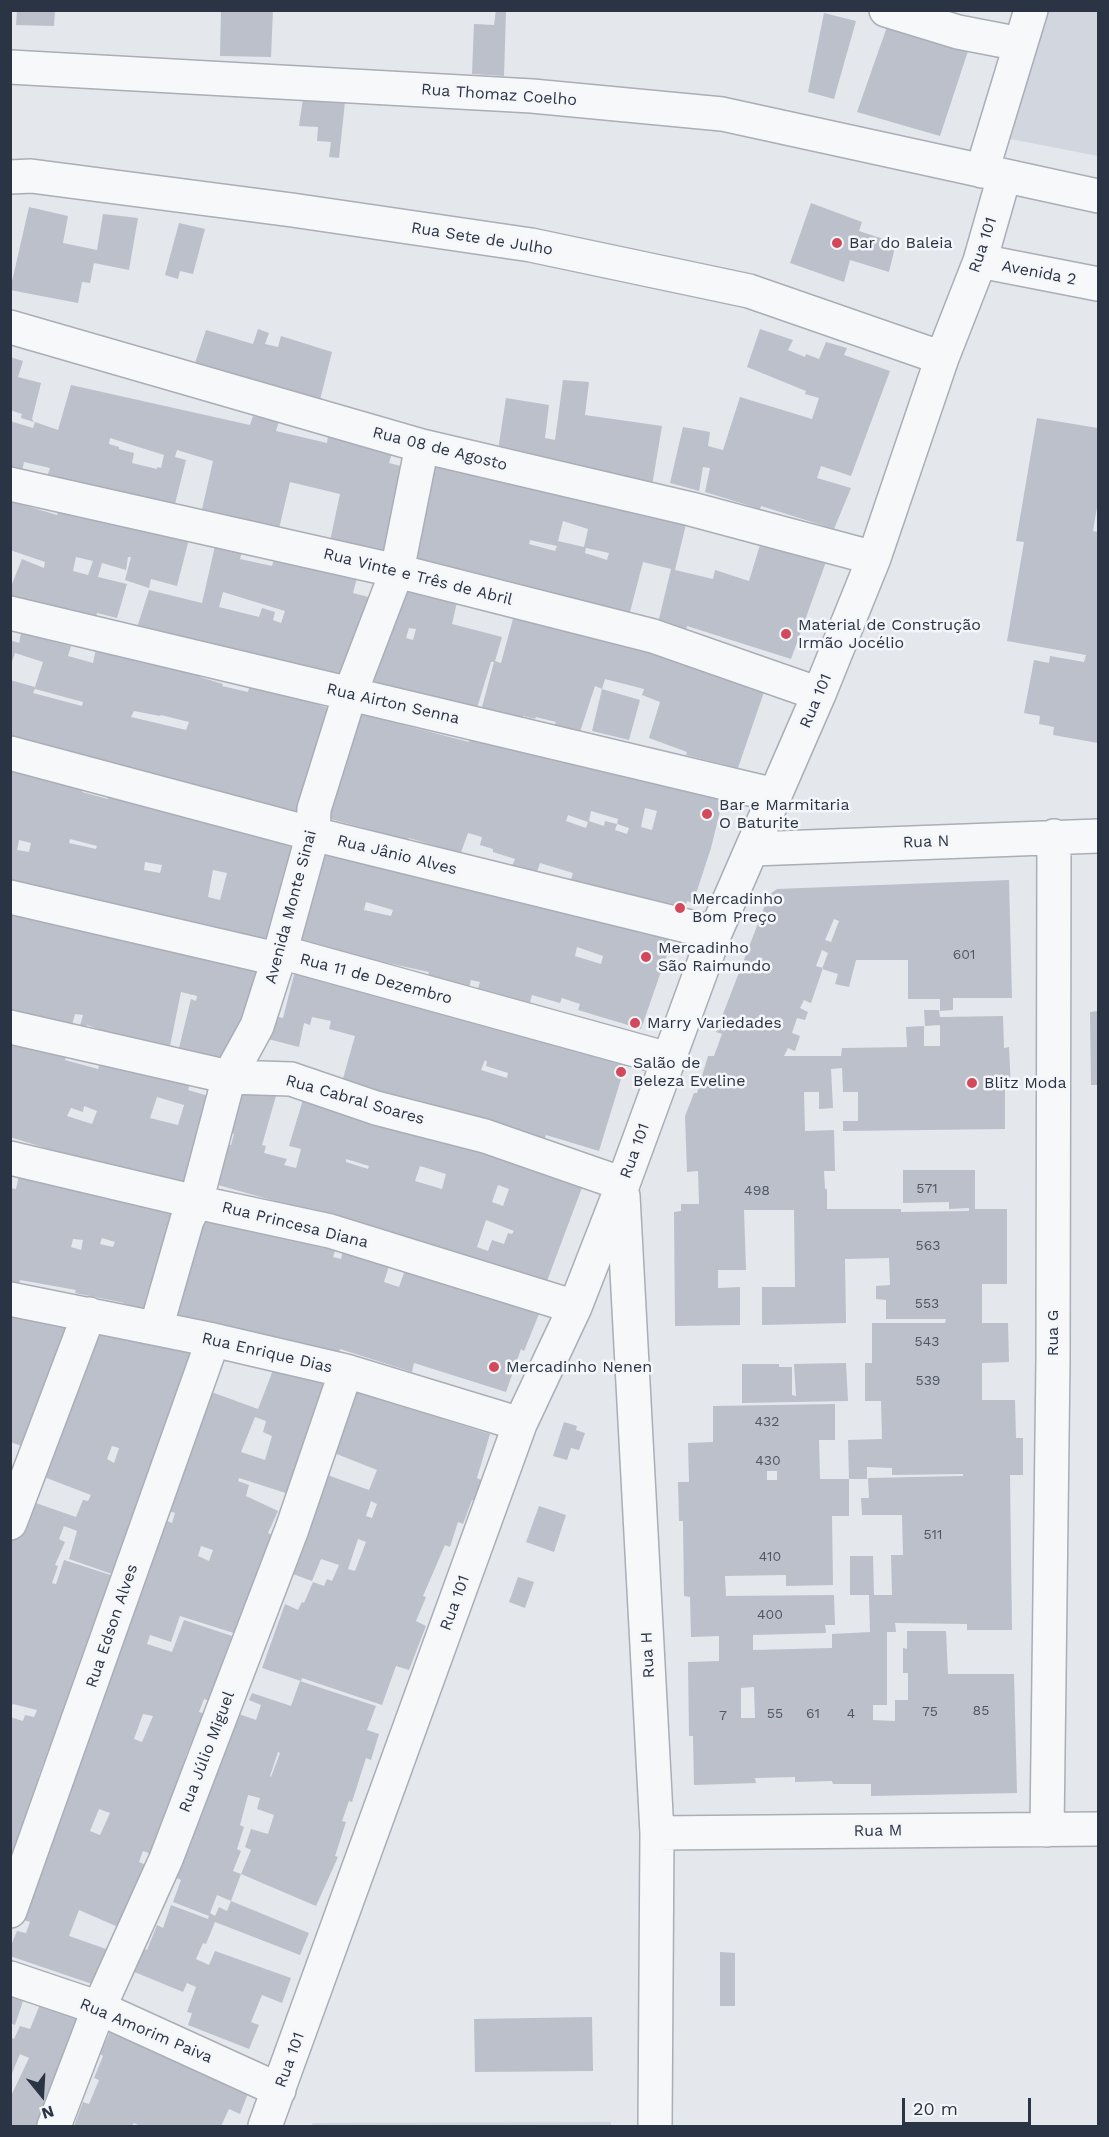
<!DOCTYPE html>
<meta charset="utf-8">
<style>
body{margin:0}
#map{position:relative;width:1109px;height:2137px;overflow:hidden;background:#e4e7ec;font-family:"Work Sans",sans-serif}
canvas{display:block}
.frame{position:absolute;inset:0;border:12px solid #2b3445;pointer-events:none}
.north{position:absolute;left:12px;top:2065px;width:60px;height:60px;-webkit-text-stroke:4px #f4f6f9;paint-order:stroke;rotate:162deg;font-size:16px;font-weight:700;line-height:24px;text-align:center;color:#2b3445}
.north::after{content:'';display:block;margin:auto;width:21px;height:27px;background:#2b3445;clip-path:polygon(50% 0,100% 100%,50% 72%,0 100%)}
.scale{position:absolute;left:902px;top:2098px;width:129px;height:27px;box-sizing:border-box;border:3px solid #2b3445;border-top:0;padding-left:8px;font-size:18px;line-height:21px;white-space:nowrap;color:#2b3445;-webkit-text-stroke:4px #f4f6f9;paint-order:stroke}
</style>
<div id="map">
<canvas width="1109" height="2137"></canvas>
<div class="frame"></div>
<div class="north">N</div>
<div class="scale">20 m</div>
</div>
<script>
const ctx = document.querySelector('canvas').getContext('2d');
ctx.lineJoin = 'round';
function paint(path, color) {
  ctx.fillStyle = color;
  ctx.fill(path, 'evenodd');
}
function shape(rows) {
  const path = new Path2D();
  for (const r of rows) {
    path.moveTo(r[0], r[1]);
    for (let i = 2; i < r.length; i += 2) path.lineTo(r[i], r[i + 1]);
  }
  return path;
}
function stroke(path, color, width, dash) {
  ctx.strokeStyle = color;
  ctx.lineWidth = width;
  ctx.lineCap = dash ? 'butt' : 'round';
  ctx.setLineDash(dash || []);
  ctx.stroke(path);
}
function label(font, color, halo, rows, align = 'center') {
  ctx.font = font + ' "Work Sans",sans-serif';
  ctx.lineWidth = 5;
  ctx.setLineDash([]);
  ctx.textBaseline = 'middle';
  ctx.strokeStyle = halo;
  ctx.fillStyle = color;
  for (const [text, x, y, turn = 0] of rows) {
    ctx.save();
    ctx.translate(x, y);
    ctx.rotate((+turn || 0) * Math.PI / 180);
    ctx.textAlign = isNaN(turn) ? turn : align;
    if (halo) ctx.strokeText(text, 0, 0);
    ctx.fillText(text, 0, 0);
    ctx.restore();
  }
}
const built = shape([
 [1036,11,1098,11,1098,156,990,135],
 [611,2122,611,2126,311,2126,313,2123]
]);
const building = shape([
 [17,10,55,10,54,26,16,25],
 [221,10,273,10,271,57,220,56],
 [496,10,506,11,504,76,472,74,474,24,494,25],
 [824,13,856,21,834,99,808,92],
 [888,24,969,48,940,136,857,112],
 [303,98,345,102,339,158,329,157,331,142,317,141,318,127,299,126],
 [811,203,862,222,859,231,896,243,889,272,850,260,844,282,790,263],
 [29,207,68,216,63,243,97,250,103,214,138,218,129,270,94,263,90,283,82,282,78,303,10,290],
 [179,223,205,229,193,274,180,271,178,279,165,275],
 [258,329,269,333,265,344,278,347,281,336,332,352,319,404,190,378,206,330,253,344],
 [760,329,793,340,788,350,805,357,806,354,819,359,826,342,847,348,844,355,890,371,851,476,821,466,817,478,851,488,834,529,761,506,760,509,705,492,710,468,703,467,699,491,670,483,683,427,710,432,708,446,723,450,740,397,812,419,819,398,805,394,806,391,747,367],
 [10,357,23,361,18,377,41,383,32,419,34,422,21,418,22,414,10,410],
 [563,380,589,382,585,415,662,426,652,486,498,450,506,398,549,405,545,438,555,440],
 [71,385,250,425,253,416,279,421,276,431,327,443,328,436,392,453,389,463,409,468,390,557,329,546,340,494,290,482,277,537,200,518,213,461,177,450,175,457,186,460,173,512,46,480,50,468,24,462,20,481,10,479,10,421,33,428,35,422,58,430],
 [110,438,164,455,161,468,157,467,157,469,132,463,134,453,119,449,119,447,109,444],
 [1037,418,1098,428,1098,501,1093,531,1098,532,1098,743,1053,735,1054,727,1039,724,1040,716,1024,713,1034,660,1049,663,1050,656,1084,662,1086,655,1007,641,1024,542,1016,541],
 [436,461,687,520,675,570,713,579,715,570,749,581,763,535,827,559,791,659,687,626,686,631,658,623,671,569,643,562,629,616,467,580,469,572,415,559],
 [563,521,588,529,584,547,558,541],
 [530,540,557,546,555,551,529,544],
 [586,548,609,553,607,560,585,553],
 [10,501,57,515,58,512,86,519,89,509,189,539,177,586,151,579,149,588,125,580,131,557,128,557,126,570,102,563,98,577,127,584,117,618,97,613,93,627,10,601,10,589,22,559,44,568,45,562,10,550],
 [76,557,93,561,88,575,73,571],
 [215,546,242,552,240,559,272,566,274,559,357,578,353,593,372,598,348,686,134,637,149,590,202,603],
 [223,592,285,611,281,623,273,620,275,612,262,608,259,617,219,607],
 [403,590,457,602,452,624,502,637,495,661,501,663,514,615,590,631,764,692,738,768,686,755,687,752,649,738,660,702,642,695,644,689,605,679,602,689,640,700,629,740,592,731,602,689,595,686,580,732,554,727,556,722,536,717,535,719,523,716,521,725,481,711,494,662,491,662,477,708,433,696,431,705,422,695,406,690,403,697,372,688],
 [409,628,416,629,413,640,406,638],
 [21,633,71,646,68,656,93,663,96,649,201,672,200,677,223,684,222,686,248,692,251,682,331,709,357,713,469,742,470,738,724,795,711,848,693,903,687,901,681,919,569,886,573,873,540,863,537,872,512,866,515,859,493,852,493,849,480,845,482,837,468,833,458,861,433,854,436,846,409,838,408,840,323,817,299,815,130,775,132,768,10,745,10,680,35,687,43,662,15,653,10,667,10,640,19,643],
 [35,689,83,702,82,706,33,693],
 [134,711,160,716,161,715,189,722,186,730,131,717],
 [645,808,657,811,652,830,641,827],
 [591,811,618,819,617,824,629,828,627,834,615,830,617,824,605,821,604,826,589,821],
 [568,815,588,822,586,828,566,821],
 [10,767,84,783,82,792,108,799,110,792,306,842,278,946,164,915,162,921,136,915,137,909,83,897,83,900,10,889],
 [70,839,97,846,96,849,69,843],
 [19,840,31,843,29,852,17,850],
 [145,862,162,865,160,873,144,870],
 [213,870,227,873,220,900,208,897],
 [327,848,431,870,428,880,457,887,460,875,673,937,641,1029,578,1010,580,1004,562,998,560,1003,532,995,527,1013,474,1001,480,982,471,980,467,996,425,988,429,972,327,950,296,947],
 [366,902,393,910,391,916,364,910],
 [577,947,603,956,601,964,575,956],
 [1009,880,1012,998,953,998,953,1010,940,1011,940,999,908,999,908,960,856,960,849,987,835,984,838,974,822,969,828,953,822,950,816,966,823,968,811,1003,804,1000,800,1008,808,1012,805,1020,797,1018,792,1033,800,1036,795,1051,788,1048,784,1056,841,1056,842,1048,907,1047,906,1027,924,1026,924,1046,940,1046,940,1025,925,1026,924,1010,939,1010,940,1017,1003,1016,1004,1048,1009,1047,1011,1089,1005,1089,1005,1129,843,1131,843,1121,858,1121,858,1092,843,1092,842,1068,831,1069,833,1108,819,1109,819,1092,804,1092,805,1131,834,1130,835,1171,824,1171,825,1189,827,1189,827,1209,901,1209,901,1212,969,1211,969,1208,949,1209,949,1202,903,1203,903,1170,975,1170,975,1209,1007,1209,1007,1284,982,1284,982,1323,1008,1323,1009,1362,982,1363,982,1400,1015,1400,1016,1438,1023,1438,1023,1475,1010,1475,1012,1630,967,1630,967,1624,895,1623,896,1632,887,1632,887,1705,873,1705,873,1720,895,1721,895,1700,908,1700,908,1673,903,1673,903,1648,907,1649,907,1631,946,1631,948,1674,1014,1674,1017,1793,871,1796,871,1784,833,1784,832,1781,795,1782,795,1777,755,1778,756,1783,694,1785,693,1736,689,1736,688,1662,719,1661,719,1636,691,1637,690,1597,684,1596,683,1521,679,1521,678,1482,689,1482,688,1443,713,1442,713,1406,835,1404,835,1440,819,1440,820,1479,849,1479,849,1516,832,1516,833,1585,786,1586,786,1575,725,1576,726,1596,834,1595,835,1625,825,1625,826,1633,753,1635,753,1650,832,1648,832,1634,870,1632,869,1595,850,1595,850,1556,873,1556,874,1595,892,1595,891,1555,903,1555,902,1515,862,1515,861,1498,869,1498,868,1478,963,1476,963,1474,892,1475,892,1468,867,1467,867,1479,849,1479,848,1440,882,1439,881,1401,865,1401,865,1363,872,1363,872,1323,945,1323,946,1319,886,1319,886,1300,876,1299,876,1286,890,1285,889,1258,845,1259,846,1323,762,1325,762,1287,795,1287,794,1210,744,1210,746,1270,718,1270,718,1288,740,1287,740,1325,675,1326,674,1212,681,1211,681,1204,699,1204,698,1171,687,1172,685,1116,694,1093,697,1093,708,1056,714,1056,722,1034,716,1032,769,895,777,889],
 [834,919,839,921,831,942,825,940],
 [767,1471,777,1471,777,1480,767,1480],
 [754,1687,755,1718,741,1718,741,1688],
 [10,907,261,965,247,1014,224,1065,177,1056,191,999,196,1001,197,996,181,992,170,1046,97,1033,98,1029,87,1025,85,1030,79,1029,83,1015,75,1014,71,1029,10,1021],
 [297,963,628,1056,599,1151,546,1135,543,1144,465,1123,468,1114,444,1108,442,1115,342,1082,355,1036,329,1029,331,1021,312,1017,310,1025,304,1023,299,1047,268,1039,274,1016,283,1018],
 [485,1060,487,1062,486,1066,508,1073,507,1078,481,1070],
 [1098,1011,1098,1085,1091,1085,1090,1012],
 [39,1042,68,1049,65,1060,98,1069,102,1057,191,1082,188,1090,212,1097,190,1188,80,1159,10,1137,10,1044,36,1051],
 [157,1097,184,1105,178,1125,150,1118],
 [84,1106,97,1111,92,1124,67,1116,71,1108,83,1112],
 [249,1083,278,1089,262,1145,266,1146,264,1153,287,1159,284,1165,296,1168,301,1149,289,1146,304,1096,586,1177,544,1289,446,1256,449,1250,211,1183,223,1144,231,1145,234,1134,223,1131,241,1094,245,1095],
 [346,1159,369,1166,368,1169,346,1162],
 [420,1166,446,1174,442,1189,415,1181],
 [498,1185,509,1189,503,1206,492,1202],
 [486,1220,514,1231,512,1234,508,1233,504,1244,492,1240,488,1251,477,1247],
 [20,1171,173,1207,152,1314,122,1307,124,1303,75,1293,76,1290,20,1280,19,1284,10,1282,10,1188,16,1189],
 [102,1238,115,1242,113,1247,100,1244],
 [73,1239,83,1240,81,1250,71,1247],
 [200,1212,335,1251,333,1257,341,1259,343,1250,390,1263,384,1282,399,1287,406,1267,539,1314,524,1351,521,1349,506,1392,414,1363,412,1372,340,1349,339,1353,306,1344,305,1349,164,1318],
 [10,1307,72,1320,28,1448,10,1442],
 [96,1325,196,1353,112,1574,69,1559,77,1531,64,1526,59,1539,65,1542,55,1565,58,1566,52,1583,56,1584,64,1560,117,1577,55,1765,44,1762,38,1778,43,1780,10,1893,10,1717,23,1721,25,1715,34,1717,37,1710,13,1704,10,1709,10,1533,33,1502,76,1517,83,1500,88,1501,91,1495,44,1477],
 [112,1446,119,1448,114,1463,107,1459],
 [846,1363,848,1401,742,1403,742,1364,779,1364,779,1367,792,1367,792,1395,796,1396,794,1364],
 [273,1370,328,1385,307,1450,302,1447,294,1471,299,1472,292,1495,239,1478,238,1481,249,1485,246,1496,278,1511,268,1533,281,1539,240,1635,180,1616,171,1642,150,1635,147,1644,172,1652,184,1620,232,1636,223,1660,230,1662,214,1702,204,1699,199,1712,209,1715,197,1745,191,1743,185,1758,195,1761,157,1856,143,1851,139,1862,156,1869,125,1930,79,1910,69,1936,109,1950,95,1985,10,1956,10,1948,17,1931,26,1933,30,1922,21,1919,165,1520,172,1523,175,1513,166,1510,206,1390,258,1409],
 [255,1417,266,1421,263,1432,272,1436,265,1460,241,1452],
 [201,1546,213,1550,209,1561,198,1556],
 [143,1714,153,1716,142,1742,134,1739],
 [99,1809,110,1813,100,1835,90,1831],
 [346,1389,490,1434,477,1478,481,1480,474,1501,472,1500,463,1524,458,1522,450,1547,445,1545,423,1596,426,1597,416,1621,426,1626,409,1670,396,1666,382,1705,302,1678,301,1681,262,1668,285,1604,298,1610,302,1602,304,1603,313,1582,324,1586,327,1579,332,1581,339,1565,321,1559,312,1581,290,1573,319,1472,369,1490,377,1470,329,1451],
 [371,1501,377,1504,372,1518,366,1516],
 [358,1539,366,1542,355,1571,348,1569],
 [564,1422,577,1426,576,1430,585,1433,579,1450,571,1448,567,1460,553,1456],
 [539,1506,566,1515,554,1552,526,1542],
 [518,1577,534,1582,525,1608,509,1602],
 [300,1681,376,1706,367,1730,379,1734,371,1760,366,1758,352,1802,349,1801,342,1821,346,1822,335,1856,338,1857,316,1906,241,1874,231,1901,217,1895,210,1913,215,1916,219,1907,227,1911,231,1901,309,1933,300,1955,215,1922,206,1944,203,1943,196,1959,209,1965,215,1951,291,1978,282,2003,262,1995,251,2022,259,2025,249,2049,188,2025,192,2013,187,2012,196,1987,187,1983,183,1992,132,1971,140,1947,147,1950,157,1925,163,1928,171,1905,208,1919,209,1916,173,1902,181,1880,172,1876,195,1810,202,1813,233,1712,256,1720,261,1705,249,1700,252,1693,291,1706],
 [278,1752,280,1753,271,1777,270,1776],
 [248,1795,260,1798,257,1809,274,1815,268,1834,251,1829,245,1847,251,1850,241,1874,233,1871,241,1851,237,1849,244,1827,240,1825],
 [720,1952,735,1953,735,2006,720,2006],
 [10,1993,24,1998,15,2025,10,2023],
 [43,1997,84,2013,48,2126,10,2126,10,2098,29,2058,20,2054,10,2078,10,2037,14,2039,20,2026,30,2029],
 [592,2017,593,2071,475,2072,474,2019],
 [113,2025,252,2083,240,2114,229,2109,221,2126,140,2126,134,2123,132,2126,74,2126,83,2102,89,2104,99,2080,94,2078,103,2056,100,2054]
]);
const minor = shape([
 [886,10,958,32,1020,44],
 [10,67,532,96,722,114,1098,196],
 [982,171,1031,10],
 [10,177,31,176,292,210,531,245,749,291,942,358],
 [980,261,1098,284],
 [10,327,422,446,691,509,874,558],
 [10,484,397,571,653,636,819,694],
 [10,613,775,795],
 [10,753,313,834,715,933],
 [753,849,1098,836],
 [10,897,264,956,295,956,668,1059],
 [10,1027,229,1077,291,1079,376,1108,485,1136,623,1184],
 [10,1158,196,1202,330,1231,575,1307],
 [623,1196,657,1833,655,2126],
 [10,1299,213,1340,346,1371,520,1424],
 [156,1328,187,1220,196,1202,229,1077,257,1026,279,957,313,834,314,809,350,694,397,571,422,446],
 [10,1523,89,1314],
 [1047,1830,1053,1360,1054,836],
 [657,1833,1098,1829],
 [10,1911,213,1340],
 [10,1978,99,2008,279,2090],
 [54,2126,99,2008,166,1859,292,1529,346,1371],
 [265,2126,520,1424,575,1307,623,1184,715,933,819,694,874,558,942,358,980,261,1004,177]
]);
const markers = [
 [837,243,6,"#d1495b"],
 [786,634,6,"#d1495b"],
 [707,814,6,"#d1495b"],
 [680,908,6,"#d1495b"],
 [646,957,6,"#d1495b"],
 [635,1023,6,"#d1495b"],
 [621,1072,6,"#d1495b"],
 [972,1083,6,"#d1495b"],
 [494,1367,6,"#d1495b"]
];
const numberNames = [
 ["601",964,955],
 ["571",927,1189],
 ["498",757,1191],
 ["563",928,1246],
 ["553",927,1304],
 ["543",927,1342],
 ["539",928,1381],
 ["432",767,1422],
 ["430",768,1461],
 ["511",933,1535],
 ["410",770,1557],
 ["400",770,1615],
 ["85",981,1711],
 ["75",930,1712],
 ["55",775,1714],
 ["61",813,1714],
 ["4",851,1714],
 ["7",723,1716]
];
const streetNames = [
 ["Rua Thomaz Coelho",499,95,4],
 ["Rua Sete de Julho",482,239,9],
 ["Rua 101",983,245,-72],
 ["Avenida 2",1039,273,11],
 ["Rua 08 de Agosto",440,449,14],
 ["Rua Vinte e Três de Abril",418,577,14],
 ["Rua 101",816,701,-67],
 ["Rua Airton Senna",393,704,13],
 ["Rua N",926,842,-2],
 ["Rua Jânio Alves",397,855,14],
 ["Avenida Monte Sinai",291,907,-75],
 ["Rua 11 de Dezembro",376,979,15],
 ["Rua Cabral Soares",355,1100,16],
 ["Rua 101",635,1151,-70],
 ["Rua Princesa Diana",295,1225,14],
 ["Rua G",1053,1333,-90],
 ["Rua Enrique Dias",267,1353,13],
 ["Rua 101",455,1603,-70],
 ["Rua Edson Alves",112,1626,-71],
 ["Rua H",648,1655,-93],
 ["Rua Júlio Miguel",207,1752,-69],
 ["Rua M",878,1831,-1],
 ["Rua Amorim Paiva",146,2031,23],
 ["Rua 101",290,2060,-70]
];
const poiNames = [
 ["Bar do Baleia",849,243],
 ["Material de Construção",798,625],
 ["Irmão Jocélio",798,643],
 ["Bar e Marmitaria",719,805],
 ["O Baturite",719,823],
 ["Mercadinho",692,899],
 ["Bom Preço",692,917],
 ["Mercadinho",658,948],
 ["São Raimundo",658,966],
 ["Marry Variedades",647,1023],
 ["Salão de",633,1063],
 ["Beleza Eveline",633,1081],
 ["Blitz Moda",984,1083],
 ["Mercadinho Nenen",506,1367]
];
paint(built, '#d2d6de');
paint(building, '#bbc0ca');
stroke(minor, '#a9aeb7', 36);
stroke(minor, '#f7f8fa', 33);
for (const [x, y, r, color] of markers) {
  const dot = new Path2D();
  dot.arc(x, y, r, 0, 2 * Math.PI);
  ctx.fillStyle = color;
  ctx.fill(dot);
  stroke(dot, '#f4f6f9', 2);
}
label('14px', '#4f5766', null, numberNames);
label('16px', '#2b3445', '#f4f6f9', streetNames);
label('16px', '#2b3445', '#f4f6f9', poiNames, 'left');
</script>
